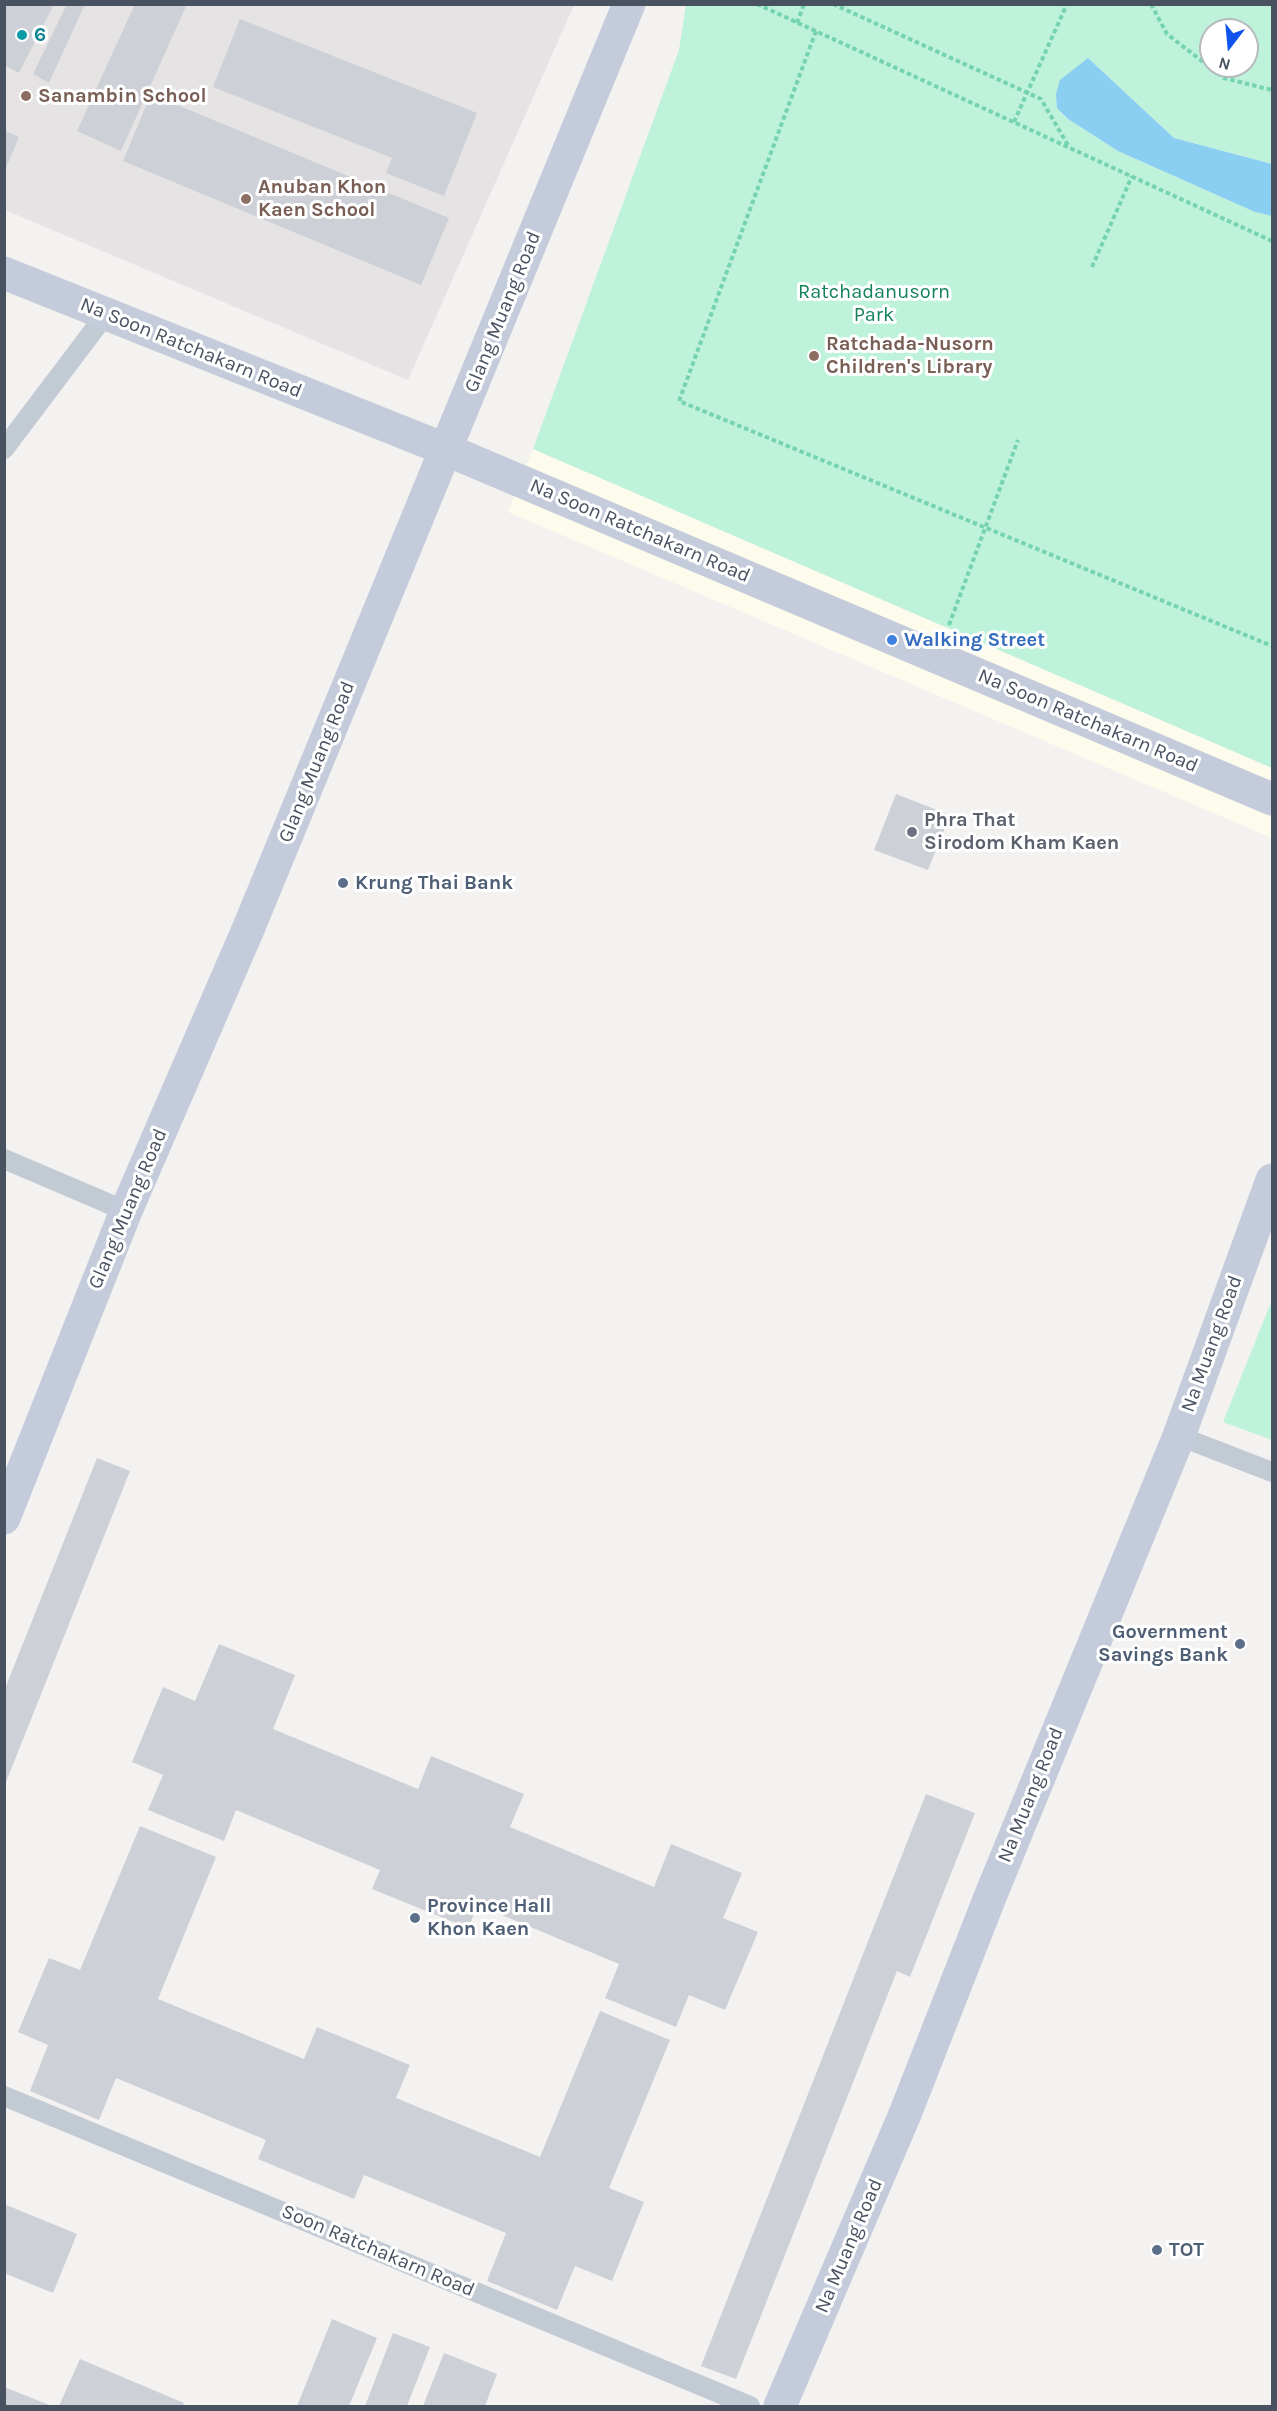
<!DOCTYPE html>
<style>
body{margin:0}
#map{position:relative;width:1277px;height:2411px;overflow:hidden;background:#f4f2f1;font-family:Karla,sans-serif}
canvas{display:block}
.frame{position:absolute;inset:0;border:6px solid #485260;pointer-events:none}
.north{position:absolute;left:1199px;top:18px;width:60px;height:60px;box-sizing:border-box;background:#fff;border:2px solid #b6babf;border-radius:50%;rotate:196deg;font-size:16px;font-weight:700;line-height:24px;text-align:center;color:#485260}
.north::after{content:'';display:block;margin:auto;width:21px;height:27px;background:#1054f0;clip-path:polygon(50% 0,100% 100%,50% 72%,0 100%)}
</style>
<div id="map">
<canvas width="1277" height="2411"></canvas>
<div class="frame"></div>
<div class="north">N</div>
</div>
<script>
const ctx = document.querySelector('canvas').getContext('2d');
ctx.lineJoin = 'round';
function paint(path, color) {
  ctx.fillStyle = color;
  ctx.fill(path, 'evenodd');
}
function shape(rows) {
  const path = new Path2D();
  for (const r of rows) {
    path.moveTo(r[0], r[1]);
    for (let i = 2; i < r.length; i += 2) path.lineTo(r[i], r[i + 1]);
  }
  return path;
}
function stroke(path, color, width, dash) {
  ctx.strokeStyle = color;
  ctx.lineWidth = width;
  ctx.lineCap = dash ? 'butt' : 'round';
  ctx.setLineDash(dash || []);
  ctx.stroke(path);
}
function label(font, color, halo, rows, align = 'center') {
  ctx.font = font + ' Karla,sans-serif';
  ctx.lineWidth = 6;
  ctx.setLineDash([]);
  ctx.textBaseline = 'middle';
  ctx.strokeStyle = halo;
  ctx.fillStyle = color;
  for (const [text, x, y, turn = 0] of rows) {
    ctx.save();
    ctx.translate(x, y);
    ctx.rotate((+turn || 0) * Math.PI / 180);
    ctx.textAlign = isNaN(turn) ? turn : align;
    if (halo) ctx.strokeText(text, 0, 0);
    ctx.fillText(text, 0, 0);
    ctx.restore();
  }
}
const commercial = shape([
 [533,449,1272,768,1272,838,508,512]
]);
const education = shape([
 [4,5,574,5,408,380,5,210]
]);
const green = shape([
 [686,5,1272,5,1272,164,1174,138,1088,58,1057,108,1068,119,1118,151,1255,212,1272,216,1272,768,533,449,679,50],
 [1211,30,1247,30,1247,66,1211,66],
 [1272,1300,1272,1440,1223,1422]
]);
const water = shape([
 [1088,58,1174,138,1272,164,1272,216,1255,212,1118,151,1068,119,1057,108,1056,94,1060,80]
]);
const building = shape([
 [4,4,54,4,19,73,4,65],
 [67,4,85,4,49,83,33,74],
 [135,4,187,4,121,151,77,131],
 [240,19,477,113,444,196,386,173,392,158,213,87],
 [151,94,449,218,421,285,123,161],
 [4,130,19,137,5,170,4,170],
 [896,794,950,815,928,870,874,850],
 [97,1458,130,1471,4,1787,4,1691],
 [219,1644,295,1675,273,1729,418,1789,431,1756,524,1794,510,1827,654,1887,671,1844,742,1873,723,1918,758,1932,725,2010,689,1995,676,2027,605,1998,619,1964,478,1905,468,1928,372,1889,380,1870,236,1810,224,1841,148,1810,163,1775,132,1762,163,1687,195,1701],
 [926,1794,975,1813,910,1977,897,1971,736,2379,701,2366],
 [140,1826,216,1857,158,1999,304,2059,317,2027,410,2065,396,2098,540,2157,600,2011,670,2040,609,2188,644,2202,612,2281,575,2266,557,2310,487,2281,506,2233,364,2175,354,2199,258,2159,266,2140,116,2078,99,2120,30,2091,48,2045,18,2032,49,1958,80,1970],
 [4,2204,77,2234,53,2293,4,2273],
 [332,2319,377,2338,349,2406,297,2406],
 [393,2333,430,2347,407,2406,365,2406],
 [444,2353,497,2374,485,2406,423,2406],
 [80,2359,184,2403,182,2406,59,2406],
 [4,2387,52,2406,4,2406]
]);
const path = shape([
 [757,4,1272,241],
 [833,4,1041,99,1069,147],
 [1151,4,1167,34,1224,78,1272,90],
 [797,23,804,4],
 [816,31,679,401,1272,646],
 [1014,122,1067,4],
 [1092,267,1132,176],
 [949,625,1018,440]
]);
const lane = shape([
 [4,449,106,314],
 [4,1159,126,1211],
 [1179,1436,1272,1472],
 [4,2096,750,2406]
]);
const secondary = shape([
 [4,273,447,450,1272,799],
 [4,1518,126,1211,249,927,629,4],
 [780,2406,905,2114,990,1897,1179,1436,1272,1180]
]);
const markers = [
 [22,35,6,"#0f9aa8"],
 [26,96,6,"#8d6e63"],
 [246,199,6,"#8d6e63"],
 [814,356,6,"#8d6e63"],
 [892,640,6,"#3f7fe0"],
 [912,832,6,"#6b7280"],
 [343,883,6,"#5c6f8a"],
 [1240,1644,6,"#5c6f8a"],
 [415,1918,6,"#5c6f8a"],
 [1157,2250,6,"#5c6f8a"]
];
const cultureNames = [
 ["6",34,35]
];
const educationNames = [
 ["Sanambin School",38,96],
 ["Anuban Khon",258,187],
 ["Kaen School",258,210],
 ["Ratchada-Nusorn",826,344],
 ["Children's Library",826,367]
];
const parkNames = [
 ["Ratchadanusorn",874,292],
 ["Park",874,315]
];
const streetNames = [
 ["Glang Muang Road",503,312,-68],
 ["Na Soon Ratchakarn Road",191,348,22],
 ["Na Soon Ratchakarn Road",640,531,23],
 ["Na Soon Ratchakarn Road",1088,721,23],
 ["Glang Muang Road",317,762,-68],
 ["Glang Muang Road",128,1209,-67],
 ["Na Muang Road",1212,1344,-70],
 ["Na Muang Road",1031,1795,-68],
 ["Na Muang Road",849,2246,-67],
 ["Soon Ratchakarn Road",378,2251,23]
];
const shopNames = [
 ["Walking Street",904,640]
];
const worshipNames = [
 ["Phra That",924,820],
 ["Sirodom Kham Kaen",924,843]
];
const serviceNames = [
 ["Krung Thai Bank",355,883],
 ["Government",1228,1632,"right"],
 ["Savings Bank",1228,1655,"right"],
 ["Province Hall",427,1906],
 ["Khon Kaen",427,1929],
 ["TOT",1169,2250]
];
paint(commercial, '#fdfbec');
paint(education, '#e5e3e3');
paint(green, '#bff2da');
paint(water, '#8acef1');
paint(building, '#cdd0d7');
stroke(path, '#75d3b1', 4, [4.5, 3]);
stroke(lane, '#c2cad4', 20);
stroke(secondary, '#c4ccdb', 33);
for (const [x, y, r, color] of markers) {
  const dot = new Path2D();
  dot.arc(x, y, r, 0, 2 * Math.PI);
  ctx.fillStyle = color;
  ctx.fill(dot);
  stroke(dot, '#fff', 2);
}
label('bold 20px', '#0d838f', '#fff', cultureNames, 'left');
label('bold 20px', '#785e54', '#fff', educationNames, 'left');
label('20px', '#138259', '#fff', parkNames);
label('20px', '#485260', '#fff', streetNames);
label('bold 20px', '#366cbe', '#fff', shopNames, 'left');
label('bold 20px', '#5b616d', '#fff', worshipNames, 'left');
label('bold 20px', '#4e5e75', '#fff', serviceNames, 'left');
</script>
